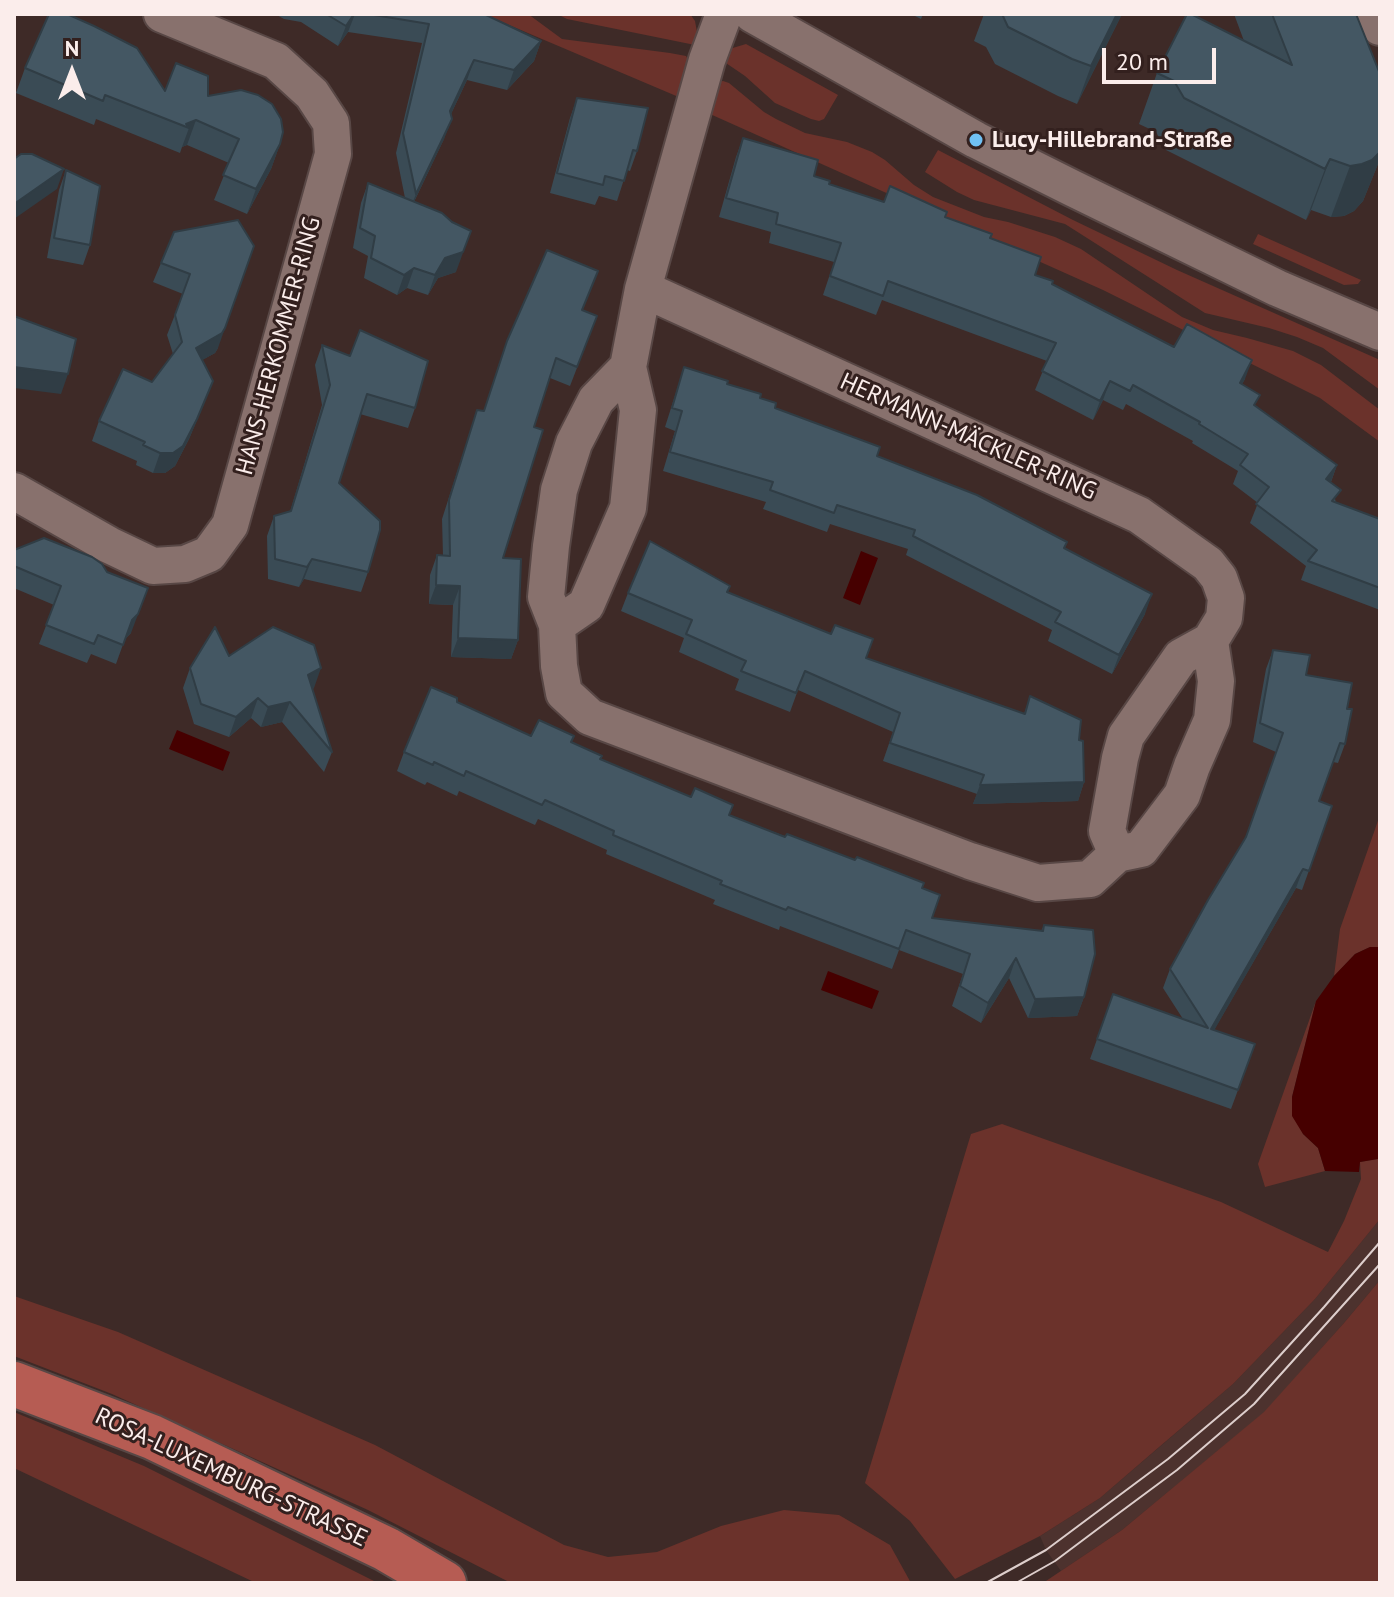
<!DOCTYPE html>
<meta charset="utf-8">
<style>
body{margin:0}
#map{position:relative;width:1394px;height:1597px;overflow:hidden;background:#3e2a27;font-family:"PT Sans",sans-serif}
canvas{display:block}
.frame{position:absolute;inset:0;border:16px solid #fbedeb;pointer-events:none}
.north{position:absolute;left:32px;top:32px;width:80px;height:80px;-webkit-text-stroke:6px #33201e;paint-order:stroke;rotate:0deg;font-size:22px;font-weight:700;line-height:32px;text-align:center;color:#fbedeb}
.north::after{content:'';display:block;margin:auto;width:28px;height:36px;background:#fbedeb;clip-path:polygon(50% 0,100% 100%,50% 72%,0 100%)}
.scale{position:absolute;left:1102px;top:48px;width:114px;height:36px;box-sizing:border-box;border:4px solid #fbedeb;border-top:0;padding-left:10px;font-size:24px;line-height:28px;white-space:nowrap;color:#fbedeb;-webkit-text-stroke:6px #33201e;paint-order:stroke}
</style>
<div id="map">
<canvas width="1394" height="1597"></canvas>
<div class="frame"></div>
<div class="north">N</div>
<div class="scale">20 m</div>
</div>
<script>
const ctx = document.querySelector('canvas').getContext('2d');
ctx.lineJoin = 'round';
function paint(path, color) {
  ctx.fillStyle = color;
  ctx.fill(path, 'evenodd');
}
function shape(rows) {
  const path = new Path2D();
  for (const r of rows) {
    path.moveTo(r[0], r[1]);
    for (let i = 2; i < r.length; i += 2) path.lineTo(r[i], r[i + 1]);
  }
  return path;
}
function stroke(path, color, width, dash) {
  ctx.strokeStyle = color;
  ctx.lineWidth = width;
  ctx.lineCap = dash ? 'butt' : 'round';
  ctx.setLineDash(dash || []);
  ctx.stroke(path);
}
function label(font, color, halo, rows, align = 'center') {
  ctx.font = font + ' "PT Sans",sans-serif';
  ctx.lineWidth = 6;
  ctx.setLineDash([]);
  ctx.textBaseline = 'middle';
  ctx.strokeStyle = halo;
  ctx.fillStyle = color;
  for (const [text, x, y, turn = 0] of rows) {
    ctx.save();
    ctx.translate(x, y);
    ctx.rotate((+turn || 0) * Math.PI / 180);
    ctx.textAlign = isNaN(turn) ? turn : align;
    if (halo) ctx.strokeText(text, 0, 0);
    ctx.fillText(text, 0, 0);
    ctx.restore();
  }
}
const built = shape([
 [1380,1219,1380,1280,1344,1323,1265,1412,1122,1530,1061,1571,1046,1550,1040,1536,1100,1498,1233,1384,1315,1299]
]);
const green = shape([
 [483,14,528,14,562,39,670,53,686,56,690,63,681,98],
 [557,14,690,14,695,21,697,32,695,45,567,19],
 [746,44,838,95,824,119,819,121,811,119,775,103,745,76,723,61,726,50],
 [723,81,729,83,764,112,776,119,805,133,847,142,872,152,885,160,914,185,933,197,984,217,1008,222,1055,237,1081,249,1182,317,1213,330,1247,338,1293,351,1321,365,1380,410,1380,442,1320,398,1103,290,710,114,718,82],
 [938,150,1073,220,1177,270,1380,360,1380,390,1323,348,1297,337,1269,328,1205,313,1065,224,974,200,957,192,925,172],
 [1258,234,1361,280,1358,284,1344,285,1253,244],
 [1380,815,1380,947,1370,947,1355,954,1334,976,1340,929],
 [1316,1001,1292,1097,1303,1134,1318,1148,1325,1171,1265,1187,1258,1164],
 [1002,1124,1221,1202,1328,1252,1344,1221,1361,1179,1360,1162,1377,1159,1380,1156,1380,1219,1315,1299,1233,1384,1158,1448,1100,1498,1040,1536,955,1579,910,1521,865,1483,971,1134],
 [1380,1280,1380,1583,1043,1583,1122,1530,1264,1412,1344,1323],
 [14,1296,118,1332,375,1445,564,1545,608,1557,657,1552,721,1526,784,1510,839,1515,890,1545,911,1583,511,1583,368,1510,112,1394,14,1356],
 [14,1412,144,1466,378,1583,256,1583,14,1468]
]);
const water = shape([
 [861,551,878,558,860,605,843,598],
 [177,730,230,752,223,771,169,749],
 [1370,947,1380,947,1380,1156,1378,1159,1360,1162,1359,1172,1325,1171,1318,1148,1303,1134,1292,1116,1292,1097,1316,1001,1334,976,1355,954],
 [828,971,879,991,872,1009,821,990]
]);
const minor = shape([
 [752,14,976,140,1072,188,1277,288,1380,332],
 [1375,14,1380,27],
 [643,289,1139,515,1208,564,1219,578,1226,598,1224,618,1210,641,1181,657,1126,736,1120,758,1107,831,1117,854],
 [628,367,596,400,574,443,559,490,551,546,546,597,557,625,559,666,564,693,590,717,970,861,1038,883,1090,879,1117,854,1141,849,1182,795,1192,766,1212,720,1216,681,1210,641],
 [14,491,109,545,153,566,185,564,209,554,230,525,333,154,331,123,312,94,276,61,162,14],
 [557,625,586,605,628,508,638,410,628,367,643,289,707,60,724,14]
]);
const major = shape([
 [14,1384,152,1437,386,1549,444,1583]
]);
const tram = shape([
 [986,1583,1046,1550,1168,1459,1245,1394,1324,1307,1380,1242],
 [1016,1583,1055,1561,1115,1516,1177,1470,1254,1404,1380,1264]
]);
const wall = shape([
 [275,14,484,14,541,41,534,61,507,90,467,80,451,114,444,139,414,202,456,272,438,278,428,295,407,288,397,295,364,278,368,256,353,248,361,203,368,183,405,198,396,153,422,43,348,32,338,46,301,22,284,19],
 [911,14,923,14,921,19],
 [984,14,1122,14,1077,104,1058,96,995,64,986,47,974,41],
 [1234,14,1356,14,1380,74,1380,159,1363,201,1354,211,1344,216,1331,217,1311,210,1306,220,1166,150,1156,132,1139,124,1157,73,1244,41],
 [25,68,165,91,208,96,280,144,271,169,247,214,214,200,229,163,187,145,182,147,180,153,96,119,94,125,16,93],
 [577,98,637,151,630,171,627,170,617,201,599,196,595,205,550,193,570,118],
 [743,138,829,184,884,202,945,217,990,238,1035,275,1174,347,1245,379,1242,384,1256,406,1337,465,1331,482,1336,503,1380,519,1380,610,1301,580,1306,566,1250,523,1258,503,1233,484,1238,471,1192,443,1193,441,1126,404,1123,410,1103,400,1093,420,1035,390,1047,361,882,300,876,315,823,295,834,262,769,243,771,232,719,217,736,157],
 [66,170,90,245,83,265,47,258,59,190],
 [174,232,218,348,215,353,202,360,205,401,189,439,175,466,165,473,153,473,136,465,137,461,92,441,99,421,152,382,173,354,167,335,183,294,153,282],
 [598,271,582,311,597,316,570,386,550,378,534,427,503,558,518,640,511,659,451,657,453,605,429,604,430,575,437,555,443,556,442,519,477,410,484,411,507,341],
 [322,345,415,408,408,428,360,414,339,483,368,572,361,592,304,579,299,587,268,579,267,536,274,516,290,512,322,405,315,365],
 [684,367,760,398,775,408,877,456,1067,542,1064,548,1145,614,1112,674,1048,641,1052,630,906,555,908,549,830,524,827,532,763,509,766,502,663,471,675,431,665,427],
 [14,550,131,633,125,639,116,664,91,654,87,663,39,644,54,605,14,588],
 [728,592,867,658,1024,714,1030,696,1079,740,1084,782,1078,801,973,804,977,794,883,761,893,732,798,690,790,712,735,690,739,679,679,652,684,638,621,611,628,593],
 [1273,650,1306,675,1347,709,1345,744,1338,763,1333,762,1319,801,1332,806,1302,890,1296,888,1214,1030,1255,1044,1231,1109,1090,1059,1113,994,1183,1019,1163,988,1170,969,1246,838,1276,752,1253,742,1266,669],
 [229,656,314,688,312,689,332,752,324,772,282,722,261,727,251,718,229,737,194,724,183,688,190,668],
 [457,702,531,736,572,743,601,759,729,815,922,888,932,918,1041,931,1044,925,1084,997,1077,1016,1028,1018,1009,978,981,1023,952,1006,963,974,899,950,892,969,780,926,779,930,713,904,715,900,606,854,607,850,538,819,535,825,459,791,457,796,427,782,425,785,397,771,404,752]
]);
const shadedWall = shape([
 [355,14,348,32,338,46,346,26],
 [1117,14,1122,14,1077,104,1091,66],
 [541,41,534,61,507,90,514,70],
 [474,60,467,80,443,131,450,111],
 [452,119,444,139,408,214,416,194],
 [196,120,187,145,182,147,189,128,186,124],
 [280,144,271,169,247,214,256,189],
 [1380,152,1380,159,1363,201,1354,211,1344,216,1331,217,1350,166],
 [1330,159,1311,210,1306,220,1325,169],
 [64,169,57,189,14,219,14,204],
 [471,231,456,272,438,278,428,295,435,275,445,258],
 [414,268,407,288,397,295,404,275],
 [225,328,218,348,215,353,188,368,196,348],
 [1252,360,1245,379,1233,402,1240,383],
 [14,367,68,374,61,394,14,388],
 [213,381,189,439,175,466,165,473,153,473,160,453],
 [1110,381,1103,400,1093,420,1100,401],
 [1337,465,1330,484,1326,479],
 [312,559,304,579,299,587,307,567],
 [436,585,460,586,453,605,429,604],
 [148,588,131,633,125,639,116,664,132,620],
 [1152,594,1145,614,1112,674,1119,655],
 [458,638,518,640,511,659,451,657],
 [321,668,314,688,301,695,308,675],
 [258,698,251,718,229,737,236,717],
 [290,702,282,722,261,727,268,707],
 [1084,782,1078,801,973,804,980,785],
 [1303,869,1296,888,1204,1048,1211,1029],
 [1016,958,1009,978,981,1023,988,1003],
 [1084,997,1077,1016,1028,1018,1035,999]
]);
const building = shape([
 [49,14,67,14,94,26,137,48,165,91,176,63,208,76,208,96,241,90,258,95,272,104,281,119,283,132,280,144,256,189,223,175,239,139,196,120,186,124,189,128,105,95,103,101,25,68,49,14],
 [326,14,354,14,346,26,326,14],
 [368,14,484,14,541,41,514,70,474,60,450,111,452,119,416,194,403,133,429,24,368,14],
 [1002,14,1117,14,1091,66,1072,59,1008,27,1002,14],
 [1187,14,1191,14,1292,65,1272,14,1356,14,1380,74,1380,152,1372,160,1362,164,1350,166,1330,159,1325,169,1184,98,1174,81,1157,73,1187,14],
 [577,98,648,108,637,151,633,150,624,181,605,176,603,185,557,173,577,98],
 [743,138,818,160,814,176,830,181,829,184,884,202,890,186,947,212,945,217,992,234,990,238,1041,257,1035,275,1053,281,1052,284,1174,347,1187,324,1252,360,1240,383,1260,395,1254,405,1337,465,1326,479,1341,490,1332,501,1380,519,1380,588,1308,561,1317,550,1256,504,1269,487,1240,465,1248,454,1199,424,1200,422,1133,385,1130,391,1110,381,1100,401,1042,371,1056,343,888,281,883,296,830,276,841,243,776,224,778,213,726,198,743,138],
 [21,154,32,154,64,169,14,204,14,159,21,154],
 [66,170,100,186,90,245,54,238,66,170],
 [368,183,442,213,452,222,471,231,463,252,445,258,435,275,414,268,404,275,371,258,375,236,360,228,368,183],
 [238,220,254,246,225,328,222,333,196,348,213,381,197,419,183,446,173,453,160,453,143,445,145,442,99,421,123,369,152,382,182,342,175,315,190,274,161,263,174,232,238,220],
 [547,250,598,271,582,310,597,316,577,367,556,358,534,427,543,430,503,558,521,559,518,640,458,638,460,586,436,585,437,555,450,556,449,500,477,410,484,411,507,341,547,250],
 [14,316,76,339,68,374,14,367,14,316],
 [360,330,428,361,415,408,367,394,339,483,380,521,380,530,368,572,312,559,307,567,275,559,274,516,291,511,330,385,322,345,350,356,360,330],
 [684,367,728,381,727,384,761,394,760,398,776,403,775,408,880,447,877,456,977,495,1067,542,1064,548,1152,594,1119,655,1055,622,1061,612,913,536,915,530,837,505,834,513,770,490,773,482,670,452,682,411,672,408,684,367],
 [44,538,92,557,102,564,107,572,148,588,138,614,132,620,123,645,98,635,94,644,46,625,61,586,14,566,14,550,44,538],
 [650,541,730,586,727,592,831,634,835,625,873,639,866,658,1025,714,1030,696,1081,720,1079,740,1083,741,1084,782,980,785,984,775,890,743,900,713,805,671,796,693,741,671,746,661,686,634,692,620,628,593,650,541],
 [215,627,229,656,273,627,314,645,321,668,308,675,332,752,290,702,268,707,258,698,236,717,201,704,190,668,215,627],
 [1273,650,1310,655,1306,675,1352,683,1347,709,1352,709,1345,744,1340,743,1319,801,1332,806,1309,871,1303,869,1211,1029,1255,1044,1238,1090,1097,1039,1113,994,1208,1028,1170,969,1208,900,1246,837,1283,733,1260,723,1273,650],
 [431,687,457,698,457,702,531,736,539,720,574,736,571,742,602,756,600,759,691,797,695,788,733,805,729,815,785,837,787,834,855,860,857,857,924,883,922,888,940,895,932,918,1043,931,1044,925,1093,930,1095,954,1084,997,1035,999,1016,958,988,1003,960,986,970,954,906,930,899,949,788,907,786,910,720,884,722,881,613,835,614,831,545,800,542,805,466,771,464,776,434,762,433,765,404,752,431,687]
]);
const markers = [
 [976,140,8,"#70c1f4"]
];
const poiNames = [
 ["Lucy-Hillebrand-Straße",992,140]
];
const streetNames = [
 ["HANS-HERKOMMER-RING",279,346,-75],
 ["HERMANN-MÄCKLER-RING",968,437,24],
 ["ROSA-LUXEMBURG-STRASSE",231,1478,25]
];
paint(built, '#4d322e');
paint(green, '#6b322b');
paint(water, '#460000');
stroke(minor, '#584745', 40);
stroke(major, '#584745', 48);
stroke(minor, '#88716d', 36);
stroke(major, '#b65c53', 44);
stroke(tram, '#ddcecc', 2);
paint(wall, '#3a4b55');
paint(shadedWall, '#303d45');
paint(building, '#445763');
stroke(building, '#303d45', 2);
for (const [x, y, r, color] of markers) {
  const dot = new Path2D();
  dot.arc(x, y, r, 0, 2 * Math.PI);
  ctx.fillStyle = color;
  ctx.fill(dot);
  stroke(dot, '#33201e', 3);
}
label('bold 24px', '#fbedeb', '#33201e', poiNames, 'left');
label('24px', '#fbedeb', '#33201e', streetNames);
</script>
